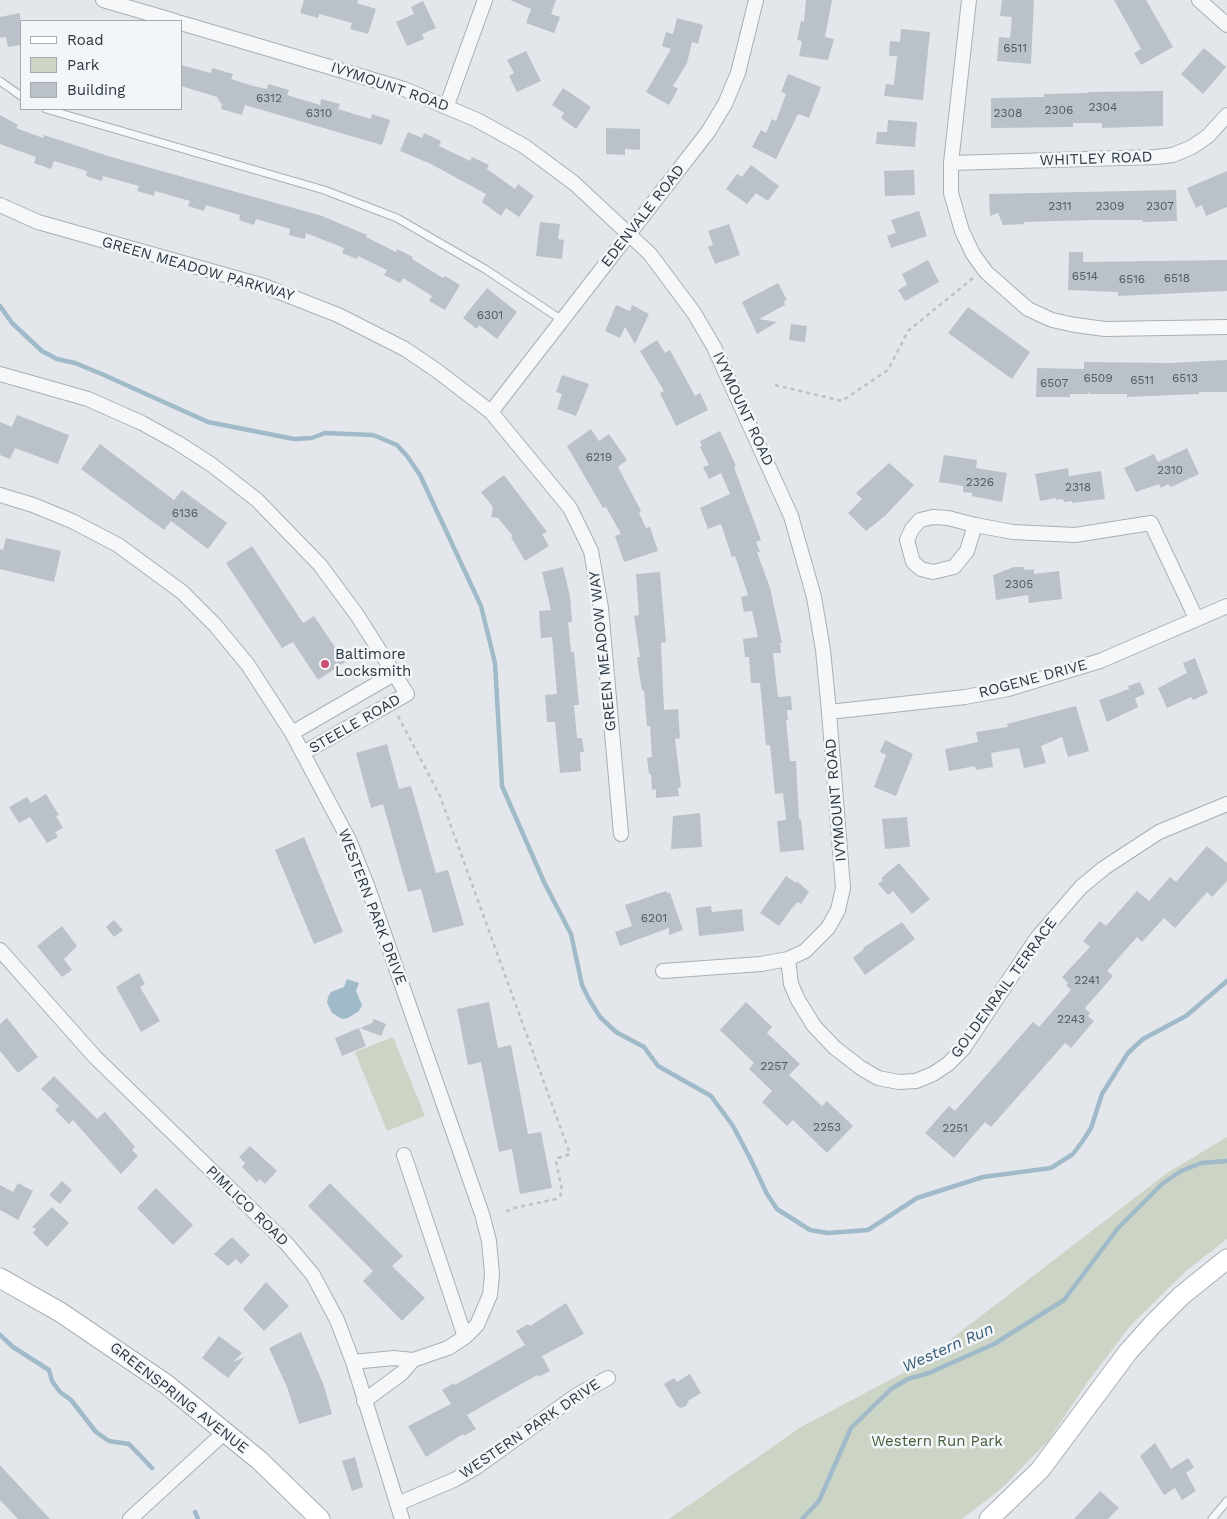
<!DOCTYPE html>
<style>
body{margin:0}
#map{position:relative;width:1227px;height:1519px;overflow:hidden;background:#e3e7eb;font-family:"Work Sans",sans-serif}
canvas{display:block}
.legend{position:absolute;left:20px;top:20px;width:162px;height:90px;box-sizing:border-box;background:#f3f6f8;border:1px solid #a3aab0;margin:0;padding:6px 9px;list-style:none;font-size:15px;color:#2b3743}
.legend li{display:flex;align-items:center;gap:10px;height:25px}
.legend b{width:25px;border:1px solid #a3aab0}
</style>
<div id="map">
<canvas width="1227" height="1519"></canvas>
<ul class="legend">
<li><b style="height:6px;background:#fff"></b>Road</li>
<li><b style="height:14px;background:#cbd4c5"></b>Park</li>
<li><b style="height:14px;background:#bac1c8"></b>Building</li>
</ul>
</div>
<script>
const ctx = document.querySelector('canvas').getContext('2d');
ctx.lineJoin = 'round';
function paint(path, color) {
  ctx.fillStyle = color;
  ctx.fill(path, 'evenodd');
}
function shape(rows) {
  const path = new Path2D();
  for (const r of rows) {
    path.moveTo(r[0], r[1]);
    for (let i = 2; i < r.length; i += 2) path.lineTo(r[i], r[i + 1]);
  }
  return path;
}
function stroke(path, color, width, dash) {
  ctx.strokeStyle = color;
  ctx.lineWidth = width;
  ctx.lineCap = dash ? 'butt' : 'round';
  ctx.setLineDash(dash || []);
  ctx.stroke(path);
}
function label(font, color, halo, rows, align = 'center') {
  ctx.font = font + ' "Work Sans",sans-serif';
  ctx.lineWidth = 5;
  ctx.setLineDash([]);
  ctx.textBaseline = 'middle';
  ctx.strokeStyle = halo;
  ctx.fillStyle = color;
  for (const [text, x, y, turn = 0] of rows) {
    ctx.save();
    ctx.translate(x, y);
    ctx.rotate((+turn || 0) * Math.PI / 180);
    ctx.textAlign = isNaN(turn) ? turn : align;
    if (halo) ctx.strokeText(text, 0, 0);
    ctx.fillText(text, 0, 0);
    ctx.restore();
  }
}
const green = shape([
 [393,1037,425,1116,387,1131,355,1052],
 [1227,1137,1227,1239,1186,1271,1131,1325,1089,1380,1048,1441,1001,1489,962,1519,669,1519,801,1427,916,1366,1167,1173]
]);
const water = shape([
 [347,979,359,983,356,991,362,1005,359,1011,348,1018,342,1019,332,1013,327,1003,328,997,331,992,344,987]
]);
const stream = shape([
 [0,306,12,323,42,351,57,359,75,363,104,375,208,422,294,439,312,438,325,433,373,435,397,445,407,456,420,475,481,606,495,663,502,786,544,882,571,934,582,985,590,1001,600,1017,616,1032,644,1047,658,1066,711,1096,733,1126,750,1158,767,1194,777,1209,810,1230,828,1233,868,1230,917,1198,983,1177,1051,1168,1073,1154,1082,1142,1091,1128,1102,1094,1128,1053,1143,1039,1186,1016,1227,981],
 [0,1335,13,1347,49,1370,52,1381,60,1392,71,1400,96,1432,109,1441,129,1444,152,1468],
 [195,1512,198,1519],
 [802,1519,819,1501,851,1428,891,1389,908,1379,929,1373,994,1344,1064,1300,1119,1227,1162,1184,1181,1171,1201,1163,1227,1161]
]);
const building = shape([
 [304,0,358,0,357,3,376,9,368,34,350,29,352,23,319,14,318,18,300,13],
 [510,0,556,0,551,14,560,17,554,33,526,23,531,9],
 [806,0,832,0,825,37,834,39,828,60,799,56,802,41,797,40,801,21,804,22],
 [1002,0,1034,0,1031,64,997,61,999,37,1010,38,1012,17,1000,16],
 [1114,0,1146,0,1173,47,1141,65,1134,53,1141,49],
 [423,1,436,28,422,34,424,39,407,46,396,22,414,14,411,7],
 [20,13,21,45,8,47,6,37,0,38,0,17],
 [677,18,703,25,698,44,692,42,687,63,673,86,678,89,669,105,646,92,671,49,662,46,666,32,673,34],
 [901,29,930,32,923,100,884,96,886,84,894,85,897,56,889,56,890,41,900,42],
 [1204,48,1226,67,1203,94,1181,74],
 [526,51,541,81,517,92,509,76,514,73,507,60],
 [181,65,211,73,212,68,233,74,231,79,253,86,267,89,268,84,289,90,287,95,320,105,321,99,340,104,338,109,371,119,372,114,390,120,382,145,245,105,242,115,221,109,222,105,217,97,181,86],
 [788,74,821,87,809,118,798,114,776,159,752,147,761,130,766,133,772,119,776,121,786,94,781,92],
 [563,88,591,107,576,129,561,118,564,113,552,105],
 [1163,91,1163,126,1102,128,1102,123,1073,123,1073,127,991,128,991,98,1044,97,1044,94,1088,93,1088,92],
 [0,115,18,125,16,128,43,138,44,135,108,156,322,216,367,235,366,237,396,252,397,249,413,257,412,259,443,278,445,276,460,285,445,310,429,301,432,296,403,278,400,283,384,275,387,270,358,256,357,259,342,253,344,248,306,233,305,239,289,235,290,229,256,219,254,225,239,220,240,215,206,205,204,211,188,206,190,201,155,191,154,196,137,191,139,186,103,176,102,181,86,176,87,171,54,161,51,169,34,163,36,157,0,144],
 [888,120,917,122,915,147,876,144,877,132,887,132],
 [606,128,640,129,640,150,625,149,625,155,606,154],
 [408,132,422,138,424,133,441,141,439,146,470,161,472,157,489,165,487,169,515,189,518,184,534,196,519,217,506,208,501,216,482,202,486,194,431,164,400,151],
 [751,165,779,186,768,201,756,193,747,204,726,189,737,174,742,177],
 [914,170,915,195,885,196,884,171],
 [1227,171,1227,207,1206,216,1202,205,1196,208,1187,188],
 [1176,190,1177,221,1143,222,1143,220,1093,220,1024,222,1024,224,1003,225,998,213,990,216,989,194],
 [919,211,927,236,891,248,887,236,896,233,891,220],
 [540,222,560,224,558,239,564,240,562,259,536,256],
 [729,224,740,255,715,264,708,247,713,245,708,231],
 [1069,252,1083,252,1083,262,1227,260,1227,291,1118,296,1118,292,1068,290],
 [928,260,939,282,905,301,898,290,907,285,902,274],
 [778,283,787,300,784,301,785,305,759,319,777,322,757,334,742,302],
 [487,288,517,312,497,339,479,325,477,329,463,318],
 [616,305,630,311,632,305,649,314,635,344,625,327,620,338,605,331],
 [968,307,1030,352,1012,379,948,333],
 [791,324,807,326,805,342,789,340],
 [657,340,665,353,670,350,695,396,700,393,708,410,676,426,660,393,664,391,640,351],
 [1227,360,1227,392,1199,392,1199,394,1127,397,1127,394,1090,394,1089,392,1088,394,1070,394,1070,397,1036,397,1037,368,1084,369,1084,362,1170,363],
 [562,375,589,384,576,416,557,409,562,394,556,392],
 [17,415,69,435,58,464,15,448,10,459,0,455,0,422,12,427],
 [591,429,599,441,609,434,627,460,618,467,641,511,639,513,646,528,650,527,658,551,624,562,615,536,621,534,606,507,603,508,567,446],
 [720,431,736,466,734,467,761,540,756,542,760,552,757,552,770,588,782,643,780,643,781,653,773,653,778,697,791,696,792,710,787,710,788,720,786,720,790,761,796,761,799,819,801,819,804,850,780,852,777,821,786,820,783,793,775,794,770,745,766,745,760,683,751,683,749,657,745,657,743,639,758,637,752,611,744,612,741,597,748,595,735,556,732,557,721,524,708,529,700,508,730,494,721,473,709,479,703,467,709,465,700,447,702,446,700,441],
 [100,444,174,500,182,490,227,523,208,549,171,521,164,530,81,469],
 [1187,448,1199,474,1171,487,1168,484,1161,488,1159,484,1136,492,1124,468,1154,454,1158,462],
 [944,455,977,460,976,468,1007,473,1002,502,972,496,972,493,963,492,963,486,939,482],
 [889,463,914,485,885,516,866,531,848,513,862,499,856,493],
 [1068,468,1069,476,1101,471,1105,499,1072,503,1072,501,1064,502,1063,499,1056,500,1056,498,1040,501,1035,474],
 [504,475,547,532,542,534,549,546,525,561,511,537,513,536,498,518,491,517,493,507,481,492],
 [6,538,61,551,54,582,0,569,0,549,3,550],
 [252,546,303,623,314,616,345,662,318,680,293,642,282,648,226,563],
 [563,567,570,596,572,622,568,622,571,652,574,652,579,705,574,705,577,738,582,738,584,752,580,752,581,771,560,773,555,722,547,722,545,695,557,694,552,637,541,638,539,611,551,610,542,572],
 [1014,567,1023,567,1025,570,1034,569,1034,574,1059,571,1062,599,1029,603,1028,595,996,600,993,575],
 [660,572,666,642,661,643,664,710,678,709,680,738,675,739,681,787,678,788,679,796,656,798,656,789,652,790,651,774,649,774,647,758,652,757,650,726,647,726,644,690,642,691,639,673,637,657,640,657,634,616,639,615,636,574],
 [1195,658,1208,693,1193,700,1191,697,1167,708,1158,688,1187,673,1183,663],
 [1140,682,1145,694,1135,698,1138,707,1107,722,1099,700,1129,689,1128,686],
 [1076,706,1089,751,1068,757,1062,737,1041,746,1046,763,1024,768,1019,748,991,753,993,767,976,770,975,766,949,771,945,749,978,742,976,732,1008,727,1007,724],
 [885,740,913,754,896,796,874,787,886,755,880,752],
 [387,744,399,789,411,786,436,873,448,870,464,925,433,933,421,889,408,892,383,804,371,808,356,753],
 [46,794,59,815,56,816,63,828,55,832,58,837,47,843,30,817,19,823,9,807,27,797,31,803],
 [700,813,702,847,671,849,673,816],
 [907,817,910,847,885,849,882,819],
 [304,837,343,932,314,944,275,850],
 [1207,846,1227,863,1227,881,1212,897,1207,892,1175,928,1164,918,1142,942,1137,937,1107,971,1113,976,1085,1008,1090,1013,1088,1016,1094,1021,1071,1048,1065,1043,991,1127,985,1122,954,1158,925,1133,949,1106,955,1111,1033,1022,1039,1027,1071,990,1066,985,1068,983,1062,977,1090,947,1083,941,1100,921,1106,926,1137,891,1149,901,1170,877,1176,882],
 [899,863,930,899,912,914,893,891,888,895,878,884,883,880,881,878],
 [786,876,796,883,797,881,809,892,801,904,798,902,792,908,779,926,760,913],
 [666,891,667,893,670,893,683,930,669,935,669,928,620,946,615,932,632,926,625,905],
 [711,906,712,912,742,909,744,931,699,936,696,908],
 [114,920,123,930,114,937,106,927],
 [902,922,915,939,865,975,853,958,864,949,863,948],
 [62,926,77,946,64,959,72,970,62,977,37,946],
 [139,973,145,984,140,987,160,1021,141,1032,116,987],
 [489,1002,498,1048,511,1045,528,1134,541,1132,552,1188,520,1194,512,1149,499,1152,481,1062,468,1065,457,1009],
 [746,1002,772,1027,767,1033,800,1064,789,1075,822,1106,827,1101,853,1126,827,1153,793,1120,787,1126,762,1102,772,1091,749,1069,754,1063,720,1030],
 [7,1018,38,1057,18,1073,0,1051,0,1024],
 [374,1019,386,1024,381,1036,360,1028,372,1023],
 [359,1028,366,1046,342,1056,335,1038],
 [54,1076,97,1119,105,1112,135,1147,132,1150,138,1156,121,1174,73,1120,69,1124,55,1110,59,1106,41,1089],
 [250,1146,277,1171,265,1184,260,1179,257,1182,242,1167,245,1163,239,1157],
 [62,1181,72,1190,60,1204,49,1195],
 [18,1183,33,1191,18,1220,0,1210,0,1185,13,1192],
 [330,1183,403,1256,392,1266,425,1298,402,1321,363,1281,373,1271,308,1206],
 [156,1188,193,1225,173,1245,137,1208],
 [52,1207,69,1223,47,1247,33,1233,36,1229,32,1227],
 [232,1237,250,1255,241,1264,236,1259,228,1266,214,1254],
 [266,1282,289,1306,264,1331,243,1309],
 [566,1303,584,1334,542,1356,550,1371,538,1377,537,1375,467,1415,476,1429,464,1436,463,1434,426,1457,408,1426,451,1404,442,1390,454,1383,455,1385,525,1345,516,1331,528,1324,530,1326],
 [301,1332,324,1386,332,1414,299,1424,287,1387,269,1348],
 [219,1336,242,1353,233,1362,245,1357,228,1378,202,1358],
 [690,1374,701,1393,689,1400,686,1406,681,1408,677,1406,664,1384,674,1378,677,1382],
 [1155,1443,1171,1469,1188,1458,1194,1467,1186,1473,1196,1491,1182,1500,1175,1488,1164,1495,1140,1456],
 [355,1457,363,1487,352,1491,342,1461],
 [0,1465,10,1476,50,1519,18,1519,0,1500],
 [1100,1491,1119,1508,1108,1519,1074,1519]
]);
const path = shape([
 [775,385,842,401,888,370,908,331,973,278],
 [398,716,440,796,570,1154,558,1158,556,1161,562,1190,560,1196,556,1199,514,1208,505,1212]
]);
const service = shape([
 [0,81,21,96],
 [46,109,324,190,397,218,485,269,562,320],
 [1212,1519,1227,1501]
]);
const minor = shape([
 [103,0,175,21],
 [969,0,951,163,951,193,962,231,973,254,986,272,1028,309,1052,320,1075,325,1105,329,1227,327],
 [1199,0,1227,25],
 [181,23,404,89,477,120,524,146,574,183,650,254,694,313,714,347,791,516,814,597,823,650,829,712,843,888,838,910,828,928,805,951,788,959,761,964,663,971],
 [447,105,485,0],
 [951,163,1156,157,1173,155,1192,147,1208,136,1227,115],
 [0,205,38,222,264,286,338,315,405,349,436,370,491,412,570,508,591,551,601,608,621,834],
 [0,374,88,399,142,423,178,443,212,465,257,500,320,565,357,615,407,694,303,753],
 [491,412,708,132,725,104,738,73,756,0],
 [0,495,33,505,72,521,118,545,182,592,215,625,248,665,292,733,349,840,367,885,482,1214,489,1241,492,1274,490,1295,477,1325,465,1337,448,1348,413,1360,394,1358,353,1362],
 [975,525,948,518,933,517,920,520,912,529,907,540,913,562,921,569,933,572,954,567,967,551,975,525,1013,532,1075,535,1151,523,1196,618],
 [829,712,965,697,1008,689,1100,661,1227,606],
 [292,733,394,674],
 [0,950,95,1057,287,1244,313,1275,337,1320,353,1362,402,1519],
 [788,959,791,984,798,1000,814,1026,835,1048,861,1068,878,1078,899,1082,916,1081,933,1074,948,1064,963,1049,1037,938,1081,887,1104,868,1159,832,1227,804],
 [404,1155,465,1337],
 [364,1401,402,1373,413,1360],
 [397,1504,454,1480,475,1468,577,1395,608,1378],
 [130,1519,225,1432]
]);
const secondary = shape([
 [0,1278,60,1312,166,1384,259,1460,320,1519],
 [989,1519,1040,1470,1128,1352,1153,1324,1181,1296,1227,1259]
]);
const markers = [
 [325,664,5,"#cb4d72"]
];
const numberNames = [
 ["6511",1015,48],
 ["6312",269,98],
 ["2304",1103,107],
 ["2306",1059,110],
 ["6310",319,113],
 ["2308",1008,113],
 ["2311",1060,206],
 ["2309",1110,206],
 ["2307",1160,206],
 ["6514",1085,276],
 ["6518",1177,278],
 ["6516",1132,279],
 ["6301",490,315],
 ["6509",1098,378],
 ["6513",1185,378],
 ["6511",1142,380],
 ["6507",1054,383],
 ["6219",599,457],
 ["2310",1170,470],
 ["2326",980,482],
 ["2318",1078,487],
 ["6136",185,513],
 ["2305",1019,584],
 ["6201",654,918],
 ["2241",1087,980],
 ["2243",1071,1019],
 ["2257",774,1066],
 ["2253",827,1127],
 ["2251",955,1128]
];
const streetNames = [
 ["IVYMOUNT ROAD",390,87,19],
 ["WHITLEY ROAD",1096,159,-2],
 ["EDENVALE ROAD",643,216,-52],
 ["GREEN MEADOW PARKWAY",198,269,16],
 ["IVYMOUNT ROAD",743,409,65],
 ["GREEN MEADOW WAY",603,651,-96],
 ["ROGENE DRIVE",1033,679,-15],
 ["STEELE ROAD",355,724,-30],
 ["IVYMOUNT ROAD",836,800,-95],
 ["WESTERN PARK DRIVE",372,907,69],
 ["GOLDENRAIL TERRACE",1004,988,-54],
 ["PIMLICO ROAD",247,1206,44],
 ["GREENSPRING AVENUE",179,1398,38],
 ["WESTERN PARK DRIVE",530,1429,-34]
];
const poiNames = [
 ["Baltimore",335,655],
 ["Locksmith",335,672]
];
const parkNames = [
 ["Western Run Park",937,1442]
];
const waterNames = [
 ["Western Run",948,1348,-24]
];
paint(green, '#cbd4c5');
paint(water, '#a0bac9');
stroke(stream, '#a0bac9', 4.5);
paint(building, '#bac1c8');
stroke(service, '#a8afb5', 9);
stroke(minor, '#a8afb5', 16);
stroke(secondary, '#a8afb5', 21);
stroke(path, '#bdc1c6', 2.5, [4, 4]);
stroke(service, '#f6f7f9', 7);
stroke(minor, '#f6f7f9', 14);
stroke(secondary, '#fff', 19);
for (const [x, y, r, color] of markers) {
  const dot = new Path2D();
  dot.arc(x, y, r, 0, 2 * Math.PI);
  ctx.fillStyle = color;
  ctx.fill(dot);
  stroke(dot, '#f3f6f8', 2);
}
label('12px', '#4f5a64', null, numberNames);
label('15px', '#2b3743', '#f3f6f8', streetNames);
label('15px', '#2b3743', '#f3f6f8', poiNames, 'left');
label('15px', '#455e39', '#f3f6f8', parkNames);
label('italic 16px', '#365c76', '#f3f6f8', waterNames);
</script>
